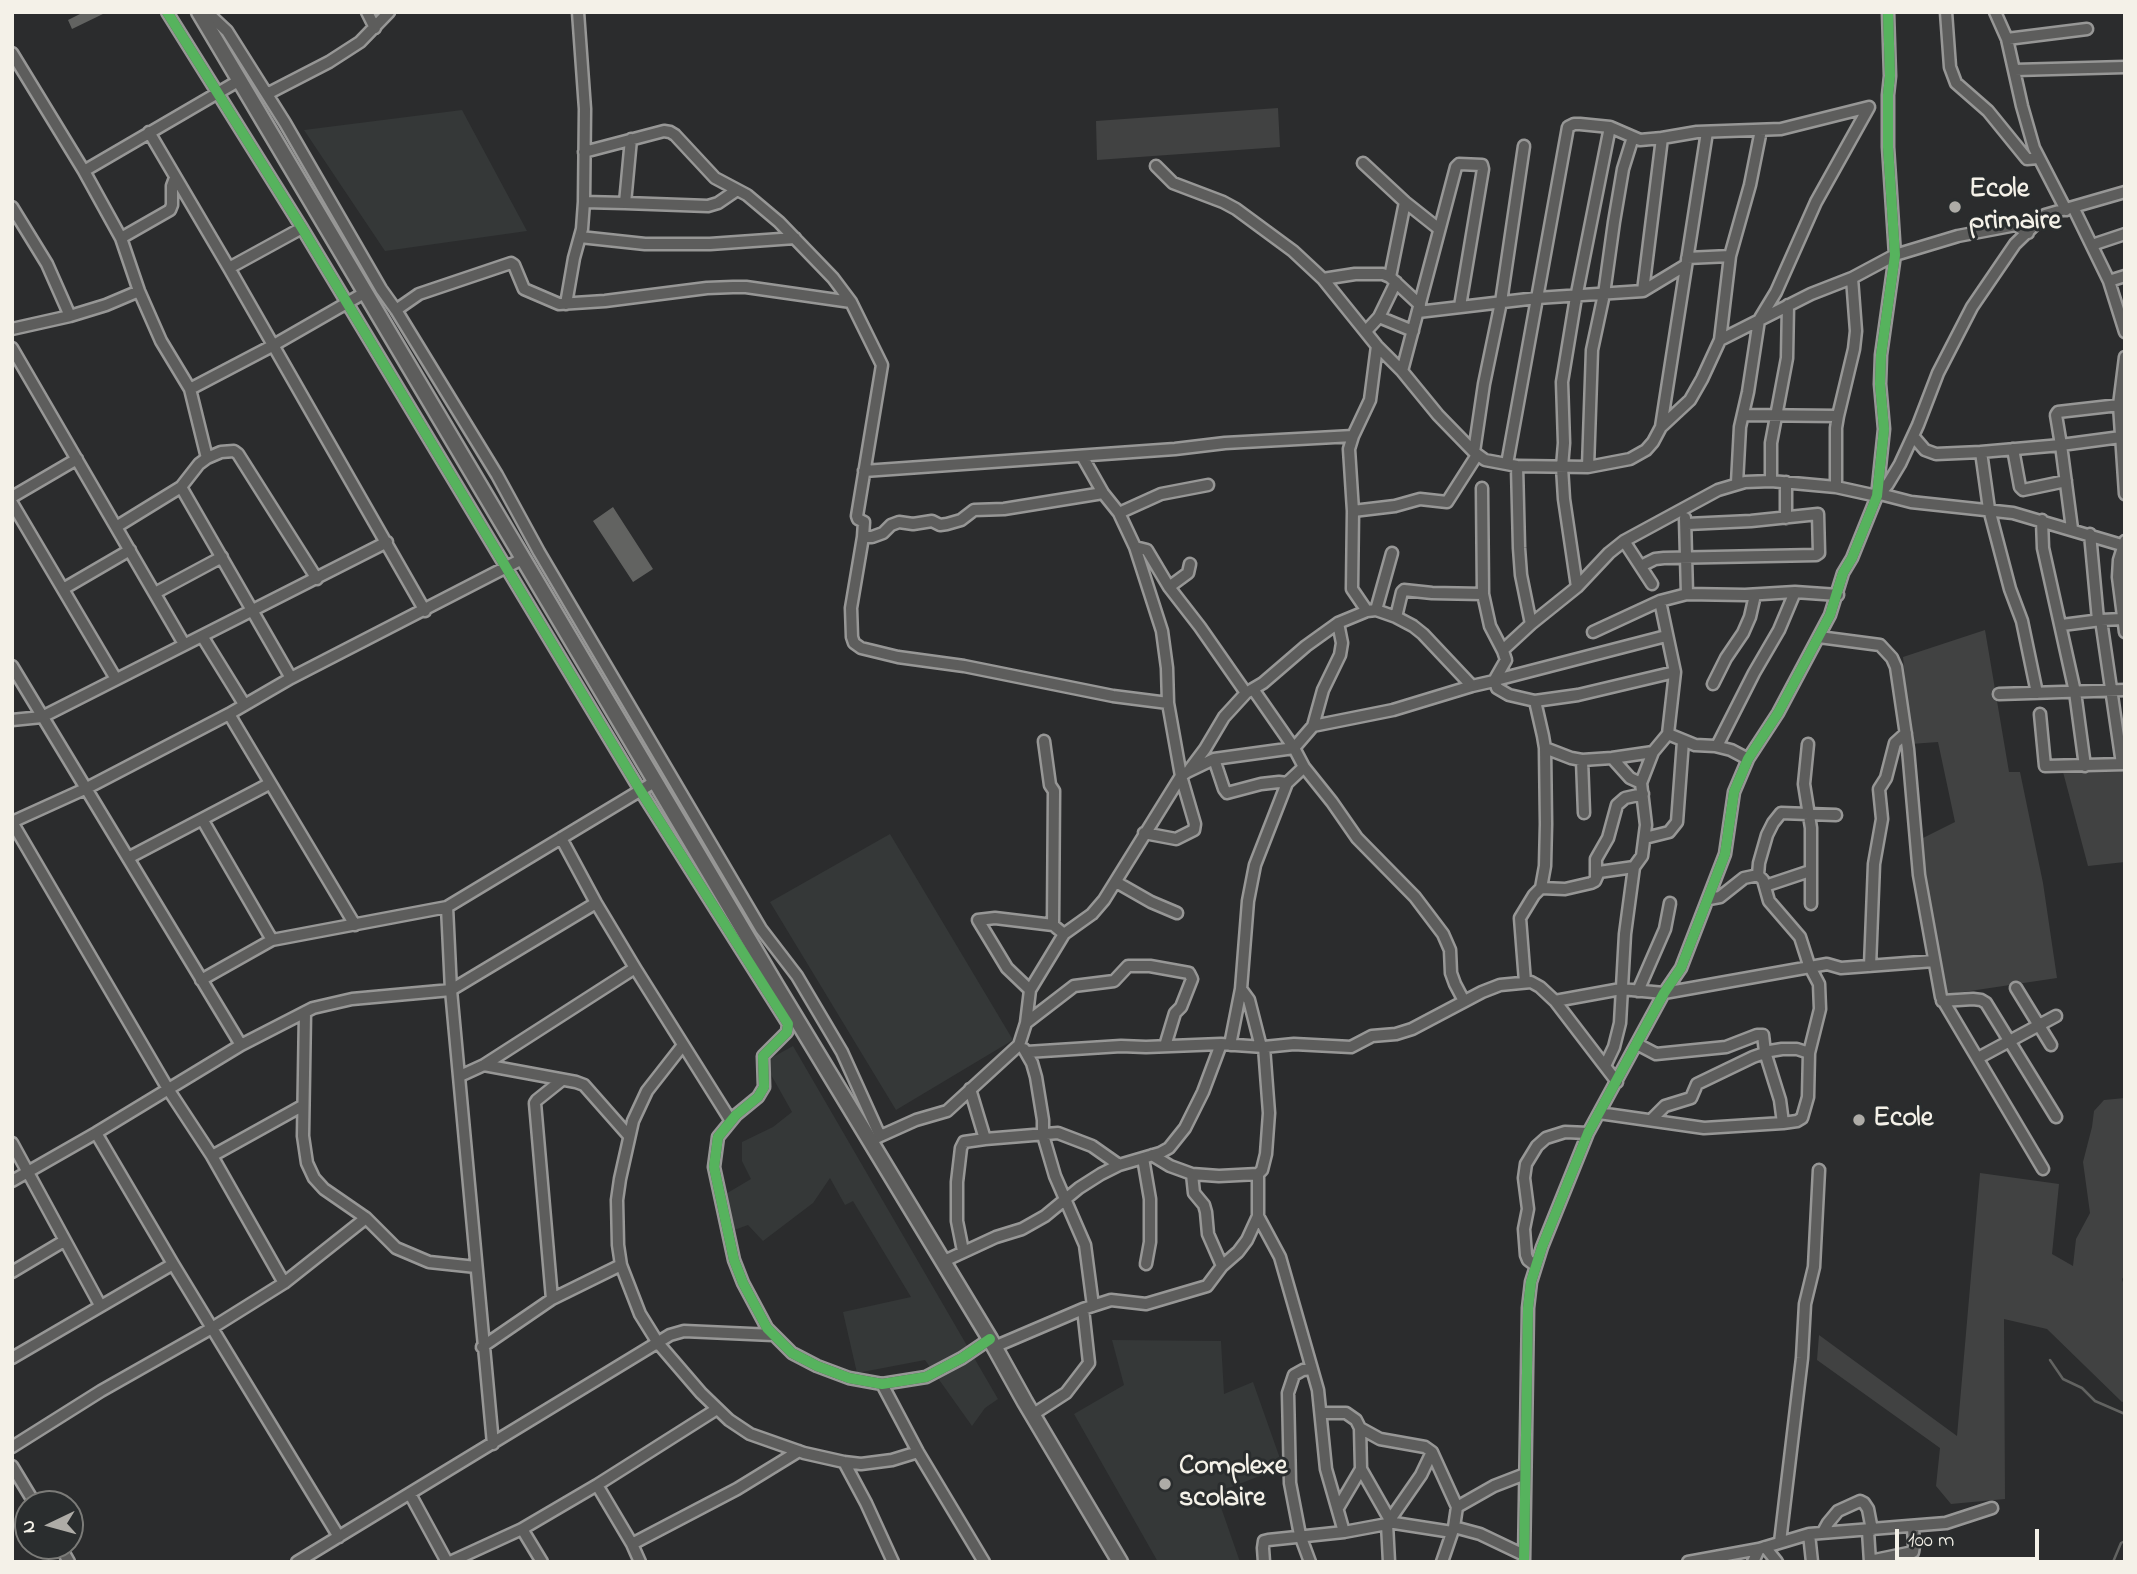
<!DOCTYPE html>
<style>
body{margin:0}
#map{position:relative;width:2137px;height:1574px;overflow:hidden;background:#2b2c2d;font-family:"Indie Flower",sans-serif}
canvas{display:block}
.frame{position:absolute;inset:0;border:14px solid #f4f1e8;pointer-events:none}
.north{position:absolute;left:14px;top:1490px;width:70px;height:70px;box-sizing:border-box;background:#2a2d2e;border:2px solid #7b7b78;border-radius:50%;rotate:265deg;font-size:19px;font-weight:700;line-height:28px;text-align:center;color:#f4f1e8}
.north::after{content:'';display:block;margin:auto;width:24px;height:32px;background:#aeaca7;clip-path:polygon(50% 0,100% 100%,50% 72%,0 100%)}
.scale{position:absolute;left:1895px;top:1529px;width:144px;height:32px;box-sizing:border-box;border:4px solid #f4f1e8;border-top:0;padding-left:9px;font-size:21px;line-height:24px;white-space:nowrap;color:#f4f1e8;-webkit-text-stroke:5px #2a2d2e;paint-order:stroke}
</style>
<div id="map">
<canvas width="2137" height="1574"></canvas>
<div class="frame"></div>
<div class="north">N</div>
<div class="scale">100 m</div>
</div>
<script>
const ctx = document.querySelector('canvas').getContext('2d');
ctx.lineJoin = 'round';
function paint(path, color) {
  ctx.fillStyle = color;
  ctx.fill(path, 'evenodd');
}
function shape(rows) {
  const path = new Path2D();
  for (const r of rows) {
    path.moveTo(r[0], r[1]);
    for (let i = 2; i < r.length; i += 2) path.lineTo(r[i], r[i + 1]);
  }
  return path;
}
function stroke(path, color, width, dash) {
  ctx.strokeStyle = color;
  ctx.lineWidth = width;
  ctx.lineCap = dash ? 'butt' : 'round';
  ctx.setLineDash(dash || []);
  ctx.stroke(path);
}
function label(font, color, halo, rows, align = 'center') {
  ctx.font = font + ' "Indie Flower",sans-serif';
  ctx.lineWidth = 6;
  ctx.setLineDash([]);
  ctx.textBaseline = 'middle';
  ctx.strokeStyle = halo;
  ctx.fillStyle = color;
  for (const [text, x, y, turn = 0] of rows) {
    ctx.save();
    ctx.translate(x, y);
    ctx.rotate((+turn || 0) * Math.PI / 180);
    ctx.textAlign = isNaN(turn) ? turn : align;
    if (halo) ctx.strokeText(text, 0, 0);
    ctx.fillText(text, 0, 0);
    ctx.restore();
  }
}
const built = shape([
 [462,110,527,231,385,251,304,130],
 [890,834,1013,1040,896,1110,770,902],
 [793,1046,998,1399,985,1408,972,1426,925,1360,857,1373,843,1312,911,1297,853,1201,845,1205,830,1178,813,1203,763,1241,748,1225,734,1230,724,1195,751,1179,742,1161,742,1142,773,1127,792,1112,765,1064,773,1057],
 [1112,1340,1221,1341,1224,1394,1253,1382,1283,1467,1216,1493,1240,1562,1158,1562,1074,1414,1124,1385]
]);
const green = shape([
 [1278,108,1280,147,1097,160,1096,121],
 [1985,630,2009,772,2020,772,2043,883,2057,978,1943,995,1922,876,1919,840,1955,822,1938,742,1911,744,1903,657],
 [2125,771,2125,862,2088,866,2063,772],
 [2125,1098,2125,1275,2122,1279,2125,1289,2125,1401,2122,1402,2047,1329,2004,1319,2005,1499,1951,1504,1936,1486,1940,1448,1817,1360,1819,1335,1957,1436,1980,1173,2059,1184,2052,1254,2073,1266,2076,1239,2090,1213,2083,1162,2092,1127,2094,1111,2104,1100]
]);
const water = shape([
 [84,12,105,12,105,13,72,29,68,20],
 [613,507,653,569,633,582,593,521]
]);
const stream = shape([
 [2050,1360,2063,1379,2082,1388,2095,1401,2125,1414],
 [2113,1562,2121,1543,2125,1541]
]);
const minor = shape([
 [167,12,302,228,640,790,788,1024,787,1032,763,1056,764,1087,758,1097,736,1115,718,1137,714,1167,734,1260,743,1283,767,1328,792,1353,817,1366,849,1378,882,1384,926,1377,962,1358,990,1339],
 [367,12,375,28],
 [1946,12,1950,67,1956,83,1988,111,2027,159,2038,158],
 [1995,12,2007,39,2022,106,2034,148,2066,210],
 [201,14,212,17,227,31,285,123,381,289,396,310,497,475,539,552,761,929,797,976,842,1052,880,1136],
 [2007,39,2087,29],
 [12,53,84,171,121,238,139,291,161,341,190,389,207,458],
 [2015,70,2125,67],
 [267,94,329,62,360,42,389,12],
 [149,132,229,268,425,611],
 [584,152,664,131,670,132,675,135,715,178,747,195,779,222,833,278,851,302,882,365,857,516,858,519,864,522,863,537],
 [1363,163,1405,202,1439,229],
 [1156,166,1173,183,1223,202,1236,209,1293,251,1323,279,1377,346,1402,371,1438,415,1474,452,1485,460,1517,466,1588,467,1630,459,1646,450,1653,442,1661,427,1690,400,1702,379,1720,340,1811,294,1852,278,1895,255,1958,236,2016,225,2028,233],
 [84,171,240,80],
 [584,202,625,203,631,139],
 [625,203,708,206,718,203,737,190],
 [12,207,47,264,70,316],
 [2073,207,2109,281,2125,332],
 [580,237,645,244,710,244,795,238],
 [121,238,170,210,172,205,172,186,175,178],
 [2092,245,2125,234],
 [1687,258,1730,256],
 [229,268,302,228],
 [1390,277,1405,202],
 [1323,279,1355,274,1383,274,1390,277,1420,305],
 [2109,281,2125,276],
 [1643,291,1686,265],
 [566,304,574,258,582,229,584,202,585,109,578,12],
 [396,310,419,294,511,263,514,265,524,289,559,304,605,301,707,288,733,287,746,287,851,302],
 [1418,312,1537,298,1643,291,1662,138,1697,132,1781,129,1869,107,1816,202,1776,292,1759,320,1748,392,1740,427,1737,483],
 [1379,317,1396,282],
 [12,329,70,316,106,305,139,291],
 [1367,330,1379,317,1413,331],
 [1720,340,1730,256,1750,185,1761,130],
 [1377,346,1370,400,1353,436,1349,449,1353,511,1352,589,1367,611,1376,610,1396,617,1413,626,1423,634,1472,686],
 [12,348,184,644],
 [2125,357,2119,405,2125,494],
 [1402,371,1456,167,1459,164,1482,165,1483,169,1460,306],
 [190,389,272,346,366,292],
 [2119,405,2058,412,2056,415,2061,445,2121,437],
 [1744,415,1838,416,1854,349,1856,331,1852,278],
 [1661,427,1707,132],
 [1913,436,1925,450,1936,454,1981,452,2061,445,2072,529],
 [2013,449,2020,487,2023,490,2066,481],
 [1474,452,1484,384,1501,302,1524,146],
 [1981,452,1989,509,2010,589,2022,621,2037,693],
 [1082,456,1103,493,1119,513,1135,547,1162,631,1167,668,1168,703,1181,776,1195,824,1194,830,1176,839,1144,833],
 [1507,464,1568,127,1574,124,1580,124,1610,127,1640,140,1662,138],
 [1517,466,1519,548,1521,575,1531,624],
 [1588,467,1592,350,1604,294,1614,222,1623,169,1633,137],
 [864,471,1175,449,1225,443,1353,436],
 [1771,481,1771,443,1787,358,1788,305],
 [181,487,291,678],
 [1836,487,1836,428,1838,416],
 [1482,488,1483,594,1490,626,1503,651],
 [1103,493,1004,509,974,510,961,520,947,524,940,525,932,521,913,524,899,522,891,525,883,533,872,537,863,537,851,608,852,637,854,643,861,648,898,657,964,666,1113,696,1168,703],
 [1880,494,1911,502,2013,513,2125,546],
 [1878,496,1888,484,1900,464,1918,425,1938,373,1972,307,2015,244,2045,215,2125,192],
 [12,497,77,459],
 [12,503,116,679],
 [1353,511,1395,506,1420,499,1447,502,1477,455],
 [1119,513,1161,494,1208,485],
 [1685,518,1687,594],
 [1786,518,1786,482],
 [2042,520,2043,548,2075,692,2085,766],
 [116,527,181,487,199,464,207,458,221,452,234,451,238,454,317,579],
 [2090,534,2098,620],
 [1624,541,1652,584],
 [2125,541,2119,560,2118,577,2125,632],
 [1135,547,1147,550,1169,587,1200,627,1246,693],
 [1641,566,1655,559,1664,558,1816,555,1819,553,1818,514,1751,521,1687,524],
 [1169,587,1188,573,1190,564],
 [1577,587,1564,499,1562,467,1564,443,1562,382,1575,303,1610,127],
 [63,589,130,550],
 [155,593,222,557],
 [1376,610,1392,553],
 [1396,617,1402,592,1404,590,1432,593,1483,594],
 [2101,620,2122,764],
 [2062,625,2101,620,2123,619],
 [1593,632,1660,601,1687,594,1745,595,1795,592,1838,595],
 [202,636,244,704],
 [1819,637,1880,645,1892,658,1896,667,1908,749,1919,875,1941,997,2043,1169],
 [12,666,241,1045],
 [1496,680,1666,636],
 [1495,681,1497,688,1509,695,1535,701,1543,736,1545,748,1546,824,1545,866,1541,888],
 [1713,684,1726,658,1743,633,1750,617,1755,595],
 [1253,689,1294,748,1304,767,1332,802,1357,838,1415,897,1443,934,1450,950,1451,973,1455,984,1464,1001],
 [1999,694,2125,690],
 [1535,701,1578,695,1675,672],
 [229,714,355,925],
 [2040,714,2045,766,2125,764],
 [12,720,42,717,387,542],
 [1313,726,1323,690,1340,655,1342,643,1338,623],
 [1668,734,1695,745,1715,746,1731,750,1748,759],
 [1044,741,1050,785,1054,791,1053,925],
 [1808,744,1804,784,1811,828,1811,904],
 [1717,746,1754,673,1779,630,1795,592],
 [1545,748,1571,758,1582,760,1612,758,1653,752],
 [1612,758,1630,778,1641,783],
 [1214,759,1224,789,1227,793,1261,784,1279,782,1287,783],
 [1582,760,1584,813],
 [1190,769,1205,749,1224,717,1246,693,1263,683,1306,646,1338,623,1367,611],
 [202,819,272,940],
 [12,822,87,788,229,714,291,678,522,559],
 [12,822,168,1089,212,1156,284,1283],
 [561,838,596,903,635,968,731,1121],
 [1645,838,1669,832,1677,822,1683,741],
 [128,858,269,784],
 [1596,877,1596,859,1608,838,1617,805,1625,798,1643,794],
 [1116,882,1151,902,1177,913],
 [1765,886,1810,871],
 [1709,899,1720,897,1744,878,1758,875],
 [447,907,451,990,493,1444],
 [1870,966,1874,864,1882,819,1879,789,1886,778,1895,743,1906,733],
 [201,980,272,940,447,907,656,781],
 [1525,982,1520,918,1534,895,1541,888,1565,889,1591,883,1595,881,1599,872,1634,867,1642,856,1646,825,1641,783,1653,752,1668,734,1675,672,1660,601],
 [2016,988,2051,1045],
 [1241,989,1249,1000,1261,1047],
 [1030,990,1007,968,978,920,995,918,1053,925,1064,934],
 [1638,991,1665,929,1670,903],
 [1555,1001,1621,989,1664,993,1827,964,1841,968,1934,961],
 [1942,1001,1973,999,1981,1000,1986,1003,2056,1117],
 [305,1012,303,1136,307,1163,314,1178,324,1189,366,1218,396,1248,429,1262,476,1267],
 [1026,1023,1074,986,1114,981,1128,966,1150,966,1189,973,1192,979,1181,1007,1175,1013,1165,1046],
 [1637,1044,1656,1054,1726,1047,1757,1035,1763,1035,1765,1052,1780,1100,1783,1123],
 [683,1045,647,1091,633,1121,620,1179,617,1200,618,1245,621,1265,640,1314,658,1343,701,1393,729,1420,750,1434,804,1453,844,1462,861,1464,892,1460,918,1452],
 [1230,1045,1241,989,1248,901,1255,865,1287,783,1304,767],
 [1264,1047,1269,1113,1266,1154,1262,1170,1258,1174,1258,1216,1280,1257,1318,1390,1326,1469,1344,1532],
 [1024,1049,1032,1063,1036,1077,1043,1120,1043,1135,1055,1176,1085,1245,1093,1306],
 [1027,1052,1121,1046,1146,1047,1221,1044,1264,1047,1294,1044,1351,1047,1372,1036,1396,1034,1412,1029,1482,992,1500,985,1531,982,1540,987,1555,1001,1617,1082],
 [1978,1058,2056,1016],
 [484,1065,576,1082,584,1085,629,1136],
 [1605,1066,1614,1047,1620,1023,1625,934,1634,867],
 [460,1076,484,1065,635,968],
 [970,1089,985,1139],
 [1599,1113,1704,1128,1783,1123,1797,1121,1802,1118,1808,1097,1809,1053,1820,1009,1819,984,1809,965,1800,937,1769,901,1763,880,1758,875,1759,863,1767,835,1773,823,1781,813,1836,815],
 [1651,1120,1665,1106,1691,1098,1697,1084,1753,1057,1770,1051,1782,1049,1797,1049,1809,1053],
 [96,1133,173,1264,339,1537],
 [876,1138,916,1120,947,1111,1019,1045,1026,1023,1030,990,1064,934,1092,914,1104,900,1181,776,1187,772,1214,759,1294,748,1313,726,1393,710,1472,686,1494,681,1506,660,1503,651,1505,648,1531,624,1577,587,1609,553,1624,541,1718,490,1745,482,1771,481,1836,487,1877,496],
 [12,1143,100,1305],
 [1152,1155,1170,1166,1192,1174,1219,1176,1258,1174],
 [212,1156,302,1106],
 [1143,1158,1150,1199,1150,1242,1146,1264],
 [1192,1174,1194,1193,1204,1205,1206,1212,1208,1234,1222,1266],
 [12,1181,96,1133,241,1045,313,1008,352,999,451,990,596,903],
 [963,1251,957,1221,957,1182,961,1148,964,1142,985,1139,1058,1133,1092,1146,1119,1165],
 [942,1262,996,1237,1022,1229,1045,1216,1079,1188,1101,1174,1119,1165,1160,1153,1169,1148,1185,1128,1203,1092,1221,1044],
 [1536,1266,1528,1260,1526,1255,1524,1229,1528,1209,1524,1178,1526,1164,1537,1146,1546,1138,1565,1132,1588,1133],
 [12,1272,64,1241],
 [552,1299,535,1103,537,1100,562,1080],
 [482,1347,552,1299,621,1265],
 [994,1347,1083,1309,1111,1300,1146,1304,1207,1286,1222,1266,1238,1252,1247,1240,1258,1216],
 [12,1358,173,1264],
 [882,1384,918,1452,984,1562],
 [1321,1413,1346,1413,1356,1420,1360,1428,1380,1439,1425,1447,1432,1452,1457,1507,1454,1527,1442,1562],
 [1032,1415,1066,1393,1089,1363,1083,1309],
 [1360,1428,1361,1469,1390,1520],
 [12,1447,101,1391,212,1328,284,1283,366,1218],
 [844,1462,866,1503,893,1562],
 [12,1466,35,1504],
 [597,1485,632,1544,640,1562],
 [410,1494,447,1562],
 [1457,1507,1494,1486,1525,1474],
 [1338,1508,1361,1469],
 [1388,1522,1452,1532],
 [1387,1524,1389,1562],
 [1454,1527,1480,1534,1524,1555],
 [522,1529,542,1562],
 [1868,1531,1870,1562],
 [1823,1532,1828,1523,1838,1511,1860,1501,1864,1503,1868,1509,1872,1530],
 [1809,1534,1812,1562],
 [1780,1542,1802,1358,1805,1304,1814,1267,1819,1170],
 [632,1544,737,1489,799,1451],
 [60,1546,69,1562],
 [1765,1547,1777,1562],
 [1870,1561,1913,1552,1914,1546,1913,1527],
 [297,1562,670,1335,684,1331,773,1335],
 [450,1562,522,1529,597,1485,717,1409],
 [1264,1562,1263,1548,1264,1541,1268,1540,1344,1532,1387,1524,1421,1475,1432,1452],
 [1310,1562,1300,1535,1290,1483,1288,1393,1294,1375,1303,1370,1312,1369],
 [1524,1562,1528,1308,1531,1282,1542,1247,1588,1133,1664,993,1681,968,1725,854,1734,792,1748,759,1778,713,1830,615,1843,573,1852,558,1877,496,1884,429,1880,384,1881,355,1895,255,1888,147,1888,95,1890,76,1888,12],
 [1688,1562,1759,1549],
 [1753,1562,1759,1549,1809,1534,1946,1523,1992,1508]
]);
const highway = shape([
 [199,12,777,987,990,1339,1025,1402,1120,1562]
]);
const cycleway = shape([
 [167,12,302,228,640,790,788,1024,787,1032,763,1056,764,1087,758,1097,736,1115,718,1137,714,1167,734,1260,743,1283,767,1328,792,1353,817,1366,849,1378,882,1384,926,1377,962,1358,990,1339],
 [1524,1562,1528,1308,1531,1282,1542,1247,1588,1133,1664,993,1681,968,1725,854,1734,792,1748,759,1778,713,1830,615,1843,573,1852,558,1877,496,1884,429,1880,384,1881,355,1895,255,1888,147,1888,95,1890,76,1888,12]
]);
const markers = [
 [1955,207,7,"#aeaca7"],
 [1859,1120,7,"#aeaca7"],
 [1165,1484,7,"#aeaca7"]
];
const poiNames = [
 ["Ecole",1969,191],
 ["primaire",1969,223],
 ["Ecole",1873,1120],
 ["Complexe",1179,1468],
 ["scolaire",1179,1500]
];
paint(built, '#353838');
paint(green, '#414242');
paint(water, '#626361');
stroke(stream, '#626361', 2.5);
stroke(minor, '#979796', 15);
stroke(highway, '#979796', 19);
stroke(minor, '#5d5d5c', 10);
stroke(highway, '#5d5d5c', 14);
stroke(cycleway, '#56b35d', 10);
for (const [x, y, r, color] of markers) {
  const dot = new Path2D();
  dot.arc(x, y, r, 0, 2 * Math.PI);
  ctx.fillStyle = color;
  ctx.fill(dot);
  stroke(dot, '#2a2d2e', 2.5);
}
label('bold 28px', '#f4f1e8', '#2a2d2e', poiNames, 'left');
</script>
